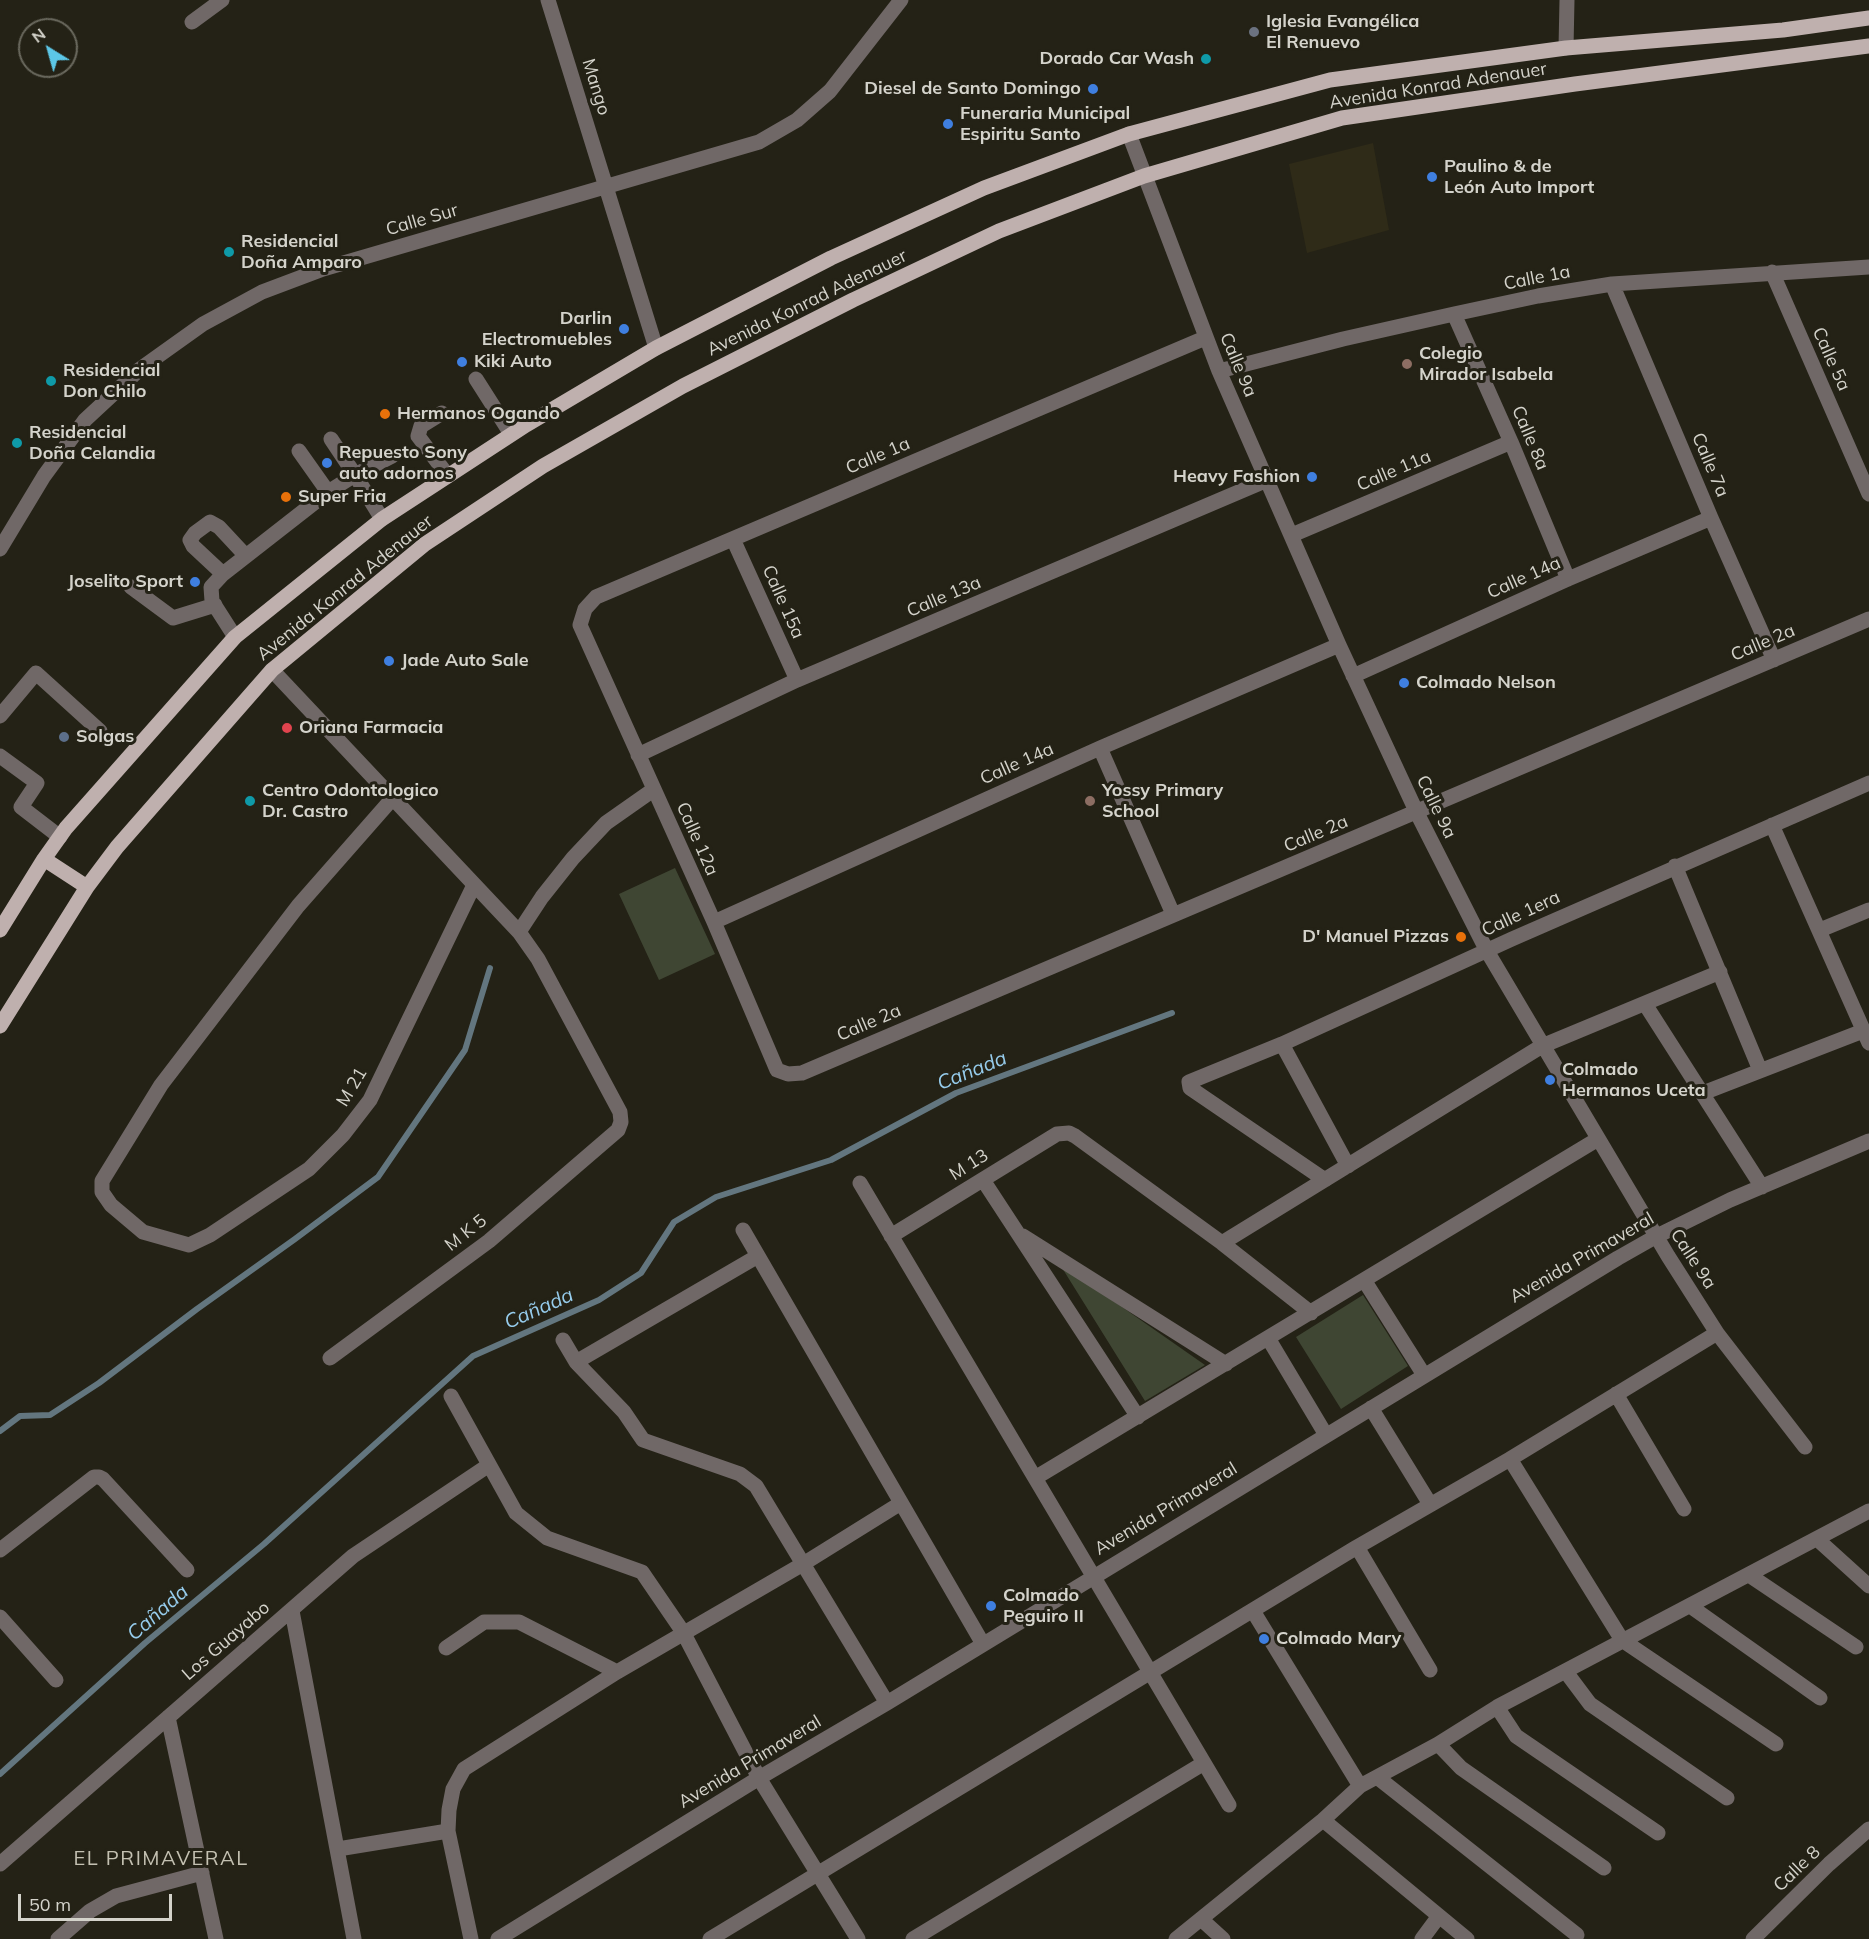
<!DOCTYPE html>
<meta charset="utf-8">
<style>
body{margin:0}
#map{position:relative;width:1869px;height:1939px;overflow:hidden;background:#242216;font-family:Mulish,sans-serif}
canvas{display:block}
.north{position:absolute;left:18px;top:18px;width:60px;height:60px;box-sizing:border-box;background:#242216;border:2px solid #6a695e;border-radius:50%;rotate:323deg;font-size:16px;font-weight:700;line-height:24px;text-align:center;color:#d4d3cb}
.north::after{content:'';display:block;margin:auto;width:21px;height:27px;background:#5cc7e7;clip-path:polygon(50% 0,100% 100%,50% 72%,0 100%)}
.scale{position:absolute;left:18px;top:1894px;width:154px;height:27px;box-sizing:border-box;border:3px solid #d4d3cb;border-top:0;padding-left:8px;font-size:18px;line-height:21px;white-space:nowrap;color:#d4d3cb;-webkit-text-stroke:4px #242216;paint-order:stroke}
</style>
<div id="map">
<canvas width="1869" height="1939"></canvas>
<div class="north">N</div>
<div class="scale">50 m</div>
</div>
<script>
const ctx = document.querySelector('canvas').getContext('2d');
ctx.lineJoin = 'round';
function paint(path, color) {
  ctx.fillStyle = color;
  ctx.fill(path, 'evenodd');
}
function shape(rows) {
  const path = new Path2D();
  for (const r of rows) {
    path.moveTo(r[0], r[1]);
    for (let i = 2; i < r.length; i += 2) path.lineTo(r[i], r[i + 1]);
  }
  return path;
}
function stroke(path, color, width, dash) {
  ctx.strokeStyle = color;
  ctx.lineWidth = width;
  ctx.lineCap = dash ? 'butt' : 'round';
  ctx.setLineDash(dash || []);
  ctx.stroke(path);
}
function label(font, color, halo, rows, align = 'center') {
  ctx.font = font + ' Mulish,sans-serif';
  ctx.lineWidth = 6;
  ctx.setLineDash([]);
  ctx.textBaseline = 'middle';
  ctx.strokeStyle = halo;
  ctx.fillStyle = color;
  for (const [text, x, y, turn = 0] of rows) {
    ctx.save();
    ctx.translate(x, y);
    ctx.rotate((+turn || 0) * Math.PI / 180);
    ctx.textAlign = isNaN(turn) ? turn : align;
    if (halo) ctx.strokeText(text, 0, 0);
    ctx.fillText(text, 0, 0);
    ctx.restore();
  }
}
const built = shape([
 [1373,143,1389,230,1307,253,1289,164]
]);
const green = shape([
 [675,868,715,954,659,980,619,894],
 [1059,1263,1205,1365,1145,1401],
 [1363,1295,1408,1366,1341,1409,1296,1337]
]);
const stream = shape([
 [0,1431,20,1416,50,1415,99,1383,197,1309,295,1239,378,1177,465,1050,490,968],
 [0,1774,145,1643,264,1544,473,1356,599,1300,641,1273,674,1222,716,1197,831,1160,956,1093,1172,1013]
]);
const minor = shape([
 [548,0,656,348],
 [192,22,222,0],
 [1566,48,1567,0],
 [1129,134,1219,371,1339,645,1417,813,1487,951,1668,1256,1717,1333,1805,1447],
 [1772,272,1869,494],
 [1612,284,1711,518,1774,660],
 [1454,314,1511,442,1568,579],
 [1205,338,596,597,585,609,580,625,714,922,777,1070,788,1074,802,1073,1869,619],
 [1219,371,1343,339,1454,314,1538,296,1612,284,1869,267],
 [476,379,511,434],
 [442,413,421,426,418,436,448,476],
 [331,439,355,475,392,456],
 [299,451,328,492],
 [1292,535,1511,442],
 [733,539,797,680],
 [0,549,44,476,85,420,140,369,203,324,262,292,323,269,759,142,797,120,830,91,901,0],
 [223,574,193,546,190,540,195,533,210,522,219,527,246,556],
 [131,587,173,618,215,605],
 [235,637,212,601,211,587,223,574,328,492,355,475,382,519],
 [272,670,519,932,538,959,620,1112,621,1122,618,1130,489,1241,330,1358],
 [1353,676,1568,579,1711,518],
 [0,716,36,673,100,731],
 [1100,748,1173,914],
 [638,755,797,680,1267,480],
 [0,756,37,783,21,807,60,837],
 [392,799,298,906,161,1085,102,1181,102,1192,111,1205,143,1232,189,1245,210,1235,309,1169,343,1135,370,1100,474,885],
 [1772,825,1869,1043],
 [1675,866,1760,1070],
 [714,922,1100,748,1339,645],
 [1820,930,1869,910],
 [519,932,542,897,573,858,606,823,653,790],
 [1645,1004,1762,1187],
 [1282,1044,1348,1166],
 [1703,1093,1863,1031],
 [983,1180,1138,1417],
 [1325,1180,1190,1088,1189,1082,1282,1044,1512,939,1869,783],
 [860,1183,1229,1805],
 [743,1230,983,1644],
 [891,1236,1057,1134,1069,1133,1075,1136,1222,1243,1311,1313],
 [1023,1236,1226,1364],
 [1222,1243,1542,1046,1720,972],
 [1364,1280,1424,1375],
 [1268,1338,1326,1435],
 [563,1340,576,1362,624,1412,643,1440,740,1474,756,1486,887,1703],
 [576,1362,758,1256],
 [1616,1394,1684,1509],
 [451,1396,516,1513,547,1538,642,1572,683,1632,759,1778,858,1939],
 [1371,1408,1430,1504],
 [1510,1459,1622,1640,1776,1744],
 [1035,1478,1598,1139],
 [1817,1539,1869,1586],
 [1357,1547,1430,1670],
 [0,1550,94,1477,99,1477,103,1479,187,1570],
 [1749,1575,1856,1647],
 [1690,1606,1820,1698],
 [292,1611,354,1939],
 [1253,1611,1360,1786],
 [0,1617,56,1680],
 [446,1648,484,1622,519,1622,617,1672],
 [1566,1672,1590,1704,1727,1798],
 [1497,1707,1516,1736,1658,1833],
 [168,1717,216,1939],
 [1438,1744,1461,1768,1604,1868],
 [1377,1777,1577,1935],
 [1323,1820,1467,1939],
 [338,1849,448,1831],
 [0,1864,353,1556,489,1465],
 [1201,1919,1223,1939],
 [58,1939,90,1911,116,1896,202,1873],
 [471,1939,448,1831,449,1810,453,1789,464,1769,617,1672,803,1564,901,1503],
 [498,1939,759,1778,887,1703,1618,1258,1655,1237,1730,1200,1869,1141],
 [710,1939,1357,1547,1510,1459,1717,1333],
 [913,1939,1204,1763],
 [1176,1939,1323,1820,1360,1786,1438,1744,1497,1707,1869,1511],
 [1422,1939,1439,1916],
 [1753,1939,1829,1864,1869,1829]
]);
const major = shape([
 [44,859,87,887],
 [0,930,44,859,66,828,235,637,382,519,526,425,656,348,831,258,984,188,1129,134,1330,80,1566,48,1783,30,1869,18],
 [0,1026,87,887,117,847,272,670,425,544,543,466,683,386,853,300,999,231,1144,176,1342,118,1575,84,1869,46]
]);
const markers = [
 [1254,32,6,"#6b7280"],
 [1206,59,6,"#0f9aa8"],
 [1093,89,6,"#3f7fe0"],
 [948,124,6,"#3f7fe0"],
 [1432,177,6,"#3f7fe0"],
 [229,252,6,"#0f9aa8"],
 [624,329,6,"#3f7fe0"],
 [462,362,6,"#3f7fe0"],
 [1407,364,6,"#8d6e63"],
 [51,381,6,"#0f9aa8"],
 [385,414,6,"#e8710a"],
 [17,443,6,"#0f9aa8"],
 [327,463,6,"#3f7fe0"],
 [1312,477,6,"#3f7fe0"],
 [286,497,6,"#e8710a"],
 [195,582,6,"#3f7fe0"],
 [389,661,6,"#3f7fe0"],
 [1404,683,6,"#3f7fe0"],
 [287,728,6,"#e0444e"],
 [64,737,6,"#5c6f8a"],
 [250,801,6,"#0f9aa8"],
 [1090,801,6,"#8d6e63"],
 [1461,937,6,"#e8710a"],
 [1550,1080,6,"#3f7fe0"],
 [991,1606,6,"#3f7fe0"],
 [1264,1639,6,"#3f7fe0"]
];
const poiNames = [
 ["Iglesia Evangélica",1266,22],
 ["El Renuevo",1266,43],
 ["Dorado Car Wash",1194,59,"right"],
 ["Diesel de Santo Domingo",1081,89,"right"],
 ["Funeraria Municipal",960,114],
 ["Espiritu Santo",960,135],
 ["Paulino & de",1444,167],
 ["León Auto Import",1444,188],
 ["Residencial",241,242],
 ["Doña Amparo",241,263],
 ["Darlin",612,319,"right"],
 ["Electromuebles",612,340,"right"],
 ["Colegio",1419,354],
 ["Mirador Isabela",1419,375],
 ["Kiki Auto",474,362],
 ["Residencial",63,371],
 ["Don Chilo",63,392],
 ["Hermanos Ogando",397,414],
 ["Residencial",29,433],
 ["Doña Celandia",29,454],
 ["Repuesto Sony",339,453],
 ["auto adornos",339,474],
 ["Heavy Fashion",1300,477,"right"],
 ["Super Fria",298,497],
 ["Joselito Sport",183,582,"right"],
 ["Jade Auto Sale",401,661],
 ["Colmado Nelson",1416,683],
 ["Oriana Farmacia",299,728],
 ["Solgas",76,737],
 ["Centro Odontologico",262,791],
 ["Dr. Castro",262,812],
 ["Yossy Primary",1102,791],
 ["School",1102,812],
 ["D' Manuel Pizzas",1449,937,"right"],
 ["Colmado",1562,1070],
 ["Hermanos Uceta",1562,1091],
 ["Colmado",1003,1596],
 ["Peguiro II",1003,1617],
 ["Colmado Mary",1276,1639]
];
const streetNames = [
 ["Avenida Konrad Adenauer",1438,86,-9],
 ["Mango",596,87,73],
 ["Calle Sur",422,220,-16],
 ["Calle 1a",1537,278,-11],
 ["Avenida Konrad Adenauer",807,303,-26],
 ["Calle 5a",1831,359,66],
 ["Calle 9a",1238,365,67],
 ["Calle 8a",1530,438,67],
 ["Calle 1a",878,456,-23],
 ["Calle 7a",1710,465,67],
 ["Calle 11a",1394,471,-23],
 ["Calle 14a",1524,578,-24],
 ["Avenida Konrad Adenauer",345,588,-39],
 ["Calle 13a",944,597,-23],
 ["Calle 15a",783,602,66],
 ["Calle 2a",1763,643,-23],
 ["Calle 14a",1017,764,-24],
 ["Calle 9a",1436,807,64],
 ["Calle 2a",1316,834,-23],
 ["Calle 12a",697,839,66],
 ["Calle 1era",1521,914,-25],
 ["Calle 2a",869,1023,-23],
 ["M 21",352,1087,-59],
 ["M 13",969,1165,-32],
 ["M K 5",466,1233,-38],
 ["Avenida Primaveral",1582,1258,-30],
 ["Calle 9a",1693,1259,57],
 ["Avenida Primaveral",1166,1509,-31],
 ["Los Guayabo",226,1641,-41],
 ["Avenida Primaveral",750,1762,-31],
 ["Calle 8",1797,1869,-44]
];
const waterNames = [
 ["Cañada",972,1071,-22],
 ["Cañada",539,1309,-24],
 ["Cañada",158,1613,-41]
];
const neighbourhoodNames = [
 ["EL PRIMAVERAL",161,1859]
];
paint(built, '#2f2b18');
paint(green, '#3f4633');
stroke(stream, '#63767f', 6);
stroke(minor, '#706867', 15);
stroke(major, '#bfb0ae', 15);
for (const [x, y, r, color] of markers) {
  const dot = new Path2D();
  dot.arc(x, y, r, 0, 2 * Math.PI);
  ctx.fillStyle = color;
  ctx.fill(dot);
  stroke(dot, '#242216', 2);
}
label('bold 18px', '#d4d3cb', '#242216', poiNames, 'left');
label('18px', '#d4d3cb', '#242216', streetNames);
label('italic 20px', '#96ccec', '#242216', waterNames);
ctx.letterSpacing = '1.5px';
label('20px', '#c4c1b2', '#242216', neighbourhoodNames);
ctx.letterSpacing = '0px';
</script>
